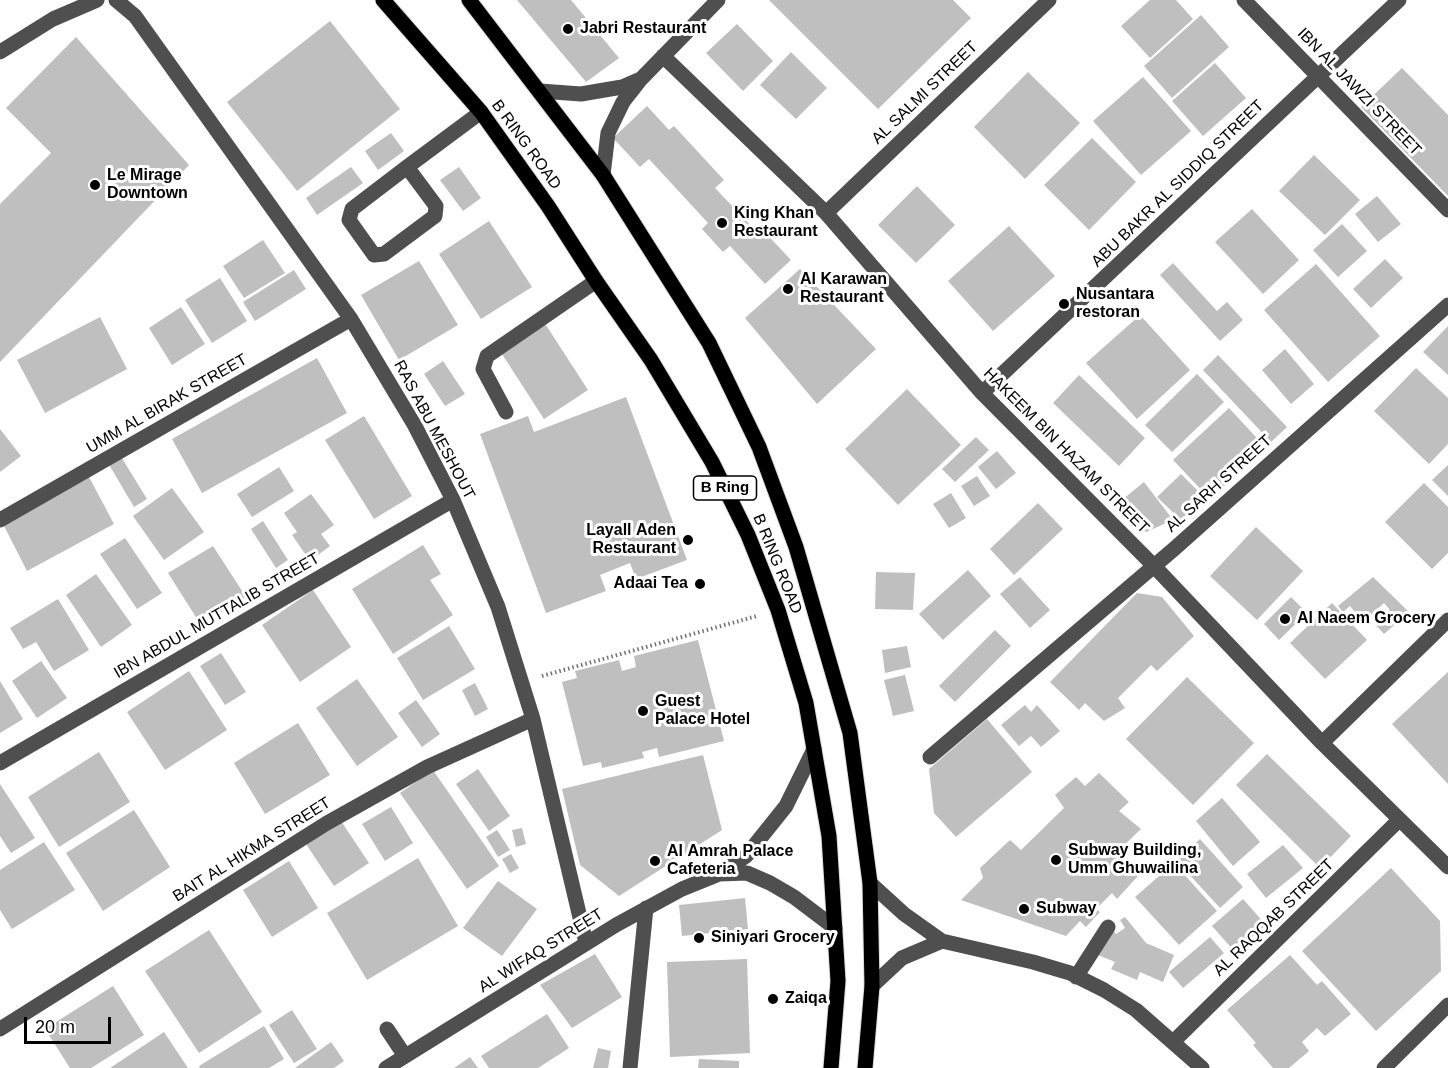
<!DOCTYPE html>
<style>
body{margin:0}
#map{position:relative;width:1448px;height:1068px;overflow:hidden;background:#fff;font-family:Arial,sans-serif}
canvas{display:block}
.scale{position:absolute;left:24px;top:1017px;width:87px;height:27px;box-sizing:border-box;border:3px solid #000;border-top:0;padding-left:8px;font-size:18px;line-height:21px;white-space:nowrap;color:#000;-webkit-text-stroke:4px #fff;paint-order:stroke}
</style>
<div id="map">
<canvas width="1448" height="1068"></canvas>
<div class="scale">20 m</div>
</div>
<script>
const ctx = document.querySelector('canvas').getContext('2d');
ctx.lineJoin = 'round';
function paint(path, color) {
  ctx.fillStyle = color;
  ctx.fill(path, 'evenodd');
}
function shape(rows) {
  const path = new Path2D();
  for (const r of rows) {
    path.moveTo(r[0], r[1]);
    for (let i = 2; i < r.length; i += 2) path.lineTo(r[i], r[i + 1]);
  }
  return path;
}
function stroke(path, color, width, dash) {
  ctx.strokeStyle = color;
  ctx.lineWidth = width;
  ctx.lineCap = dash ? 'butt' : 'round';
  ctx.setLineDash(dash || []);
  ctx.stroke(path);
}
function label(font, color, halo, rows, align = 'center') {
  ctx.font = font + ' Arial,sans-serif';
  ctx.lineWidth = 6;
  ctx.setLineDash([]);
  ctx.textBaseline = 'middle';
  ctx.strokeStyle = halo;
  ctx.fillStyle = color;
  for (const [text, x, y, turn = 0] of rows) {
    ctx.save();
    ctx.translate(x, y);
    ctx.rotate((+turn || 0) * Math.PI / 180);
    ctx.textAlign = isNaN(turn) ? turn : align;
    if (halo) ctx.strokeText(text, 0, 0);
    ctx.fillText(text, 0, 0);
    ctx.restore();
  }
}
const building = shape([
 [517,0,571,0,619,58,586,82],
 [769,0,953,0,971,18,878,109],
 [1150,0,1176,0,1193,19,1150,58,1121,26],
 [1201,15,1229,47,1172,98,1144,66],
 [330,21,400,109,297,191,227,102],
 [737,24,773,61,743,91,706,53],
 [76,37,189,165,0,362,0,204,51,153,6,108],
 [791,52,827,88,796,119,760,85],
 [1215,63,1246,98,1203,136,1172,101],
 [1402,68,1448,115,1448,196,1361,107],
 [1028,72,1080,123,1025,179,974,127],
 [1143,77,1191,131,1141,175,1093,121],
 [647,106,669,130,674,126,724,180,715,188,755,230,759,226,791,260,765,284,730,246,723,252,702,229,708,223,649,159,640,167,613,138],
 [391,133,404,151,378,170,365,151],
 [1092,138,1136,182,1089,230,1044,185],
 [1314,155,1360,200,1325,235,1279,191],
 [351,167,363,183,317,215,306,198],
 [459,167,481,198,463,211,440,180],
 [917,186,955,225,916,263,878,225],
 [1377,196,1401,224,1378,242,1355,214],
 [1252,209,1299,260,1263,294,1215,242],
 [489,221,532,287,481,319,439,254],
 [1342,224,1367,251,1338,277,1313,250],
 [1009,226,1055,276,993,331,948,281],
 [263,240,285,273,244,298,223,266],
 [1385,259,1403,278,1371,308,1353,289],
 [419,261,458,325,399,360,361,295],
 [1173,263,1217,311,1227,302,1243,320,1220,341,1160,275],
 [1316,264,1380,336,1328,382,1264,310],
 [800,269,876,349,817,404,745,318],
 [294,270,306,289,255,321,243,302],
 [220,278,247,321,212,343,185,300],
 [181,307,205,344,172,365,149,328],
 [1140,315,1190,370,1137,419,1086,363],
 [100,317,127,369,45,413,17,360],
 [544,322,588,390,544,419,500,351],
 [1448,326,1448,375,1423,352],
 [1285,349,1314,384,1291,404,1262,370],
 [1218,355,1287,427,1271,442,1203,370],
 [317,358,347,413,202,493,172,439],
 [443,361,465,394,445,406,424,374],
 [1416,368,1448,398,1448,444,1429,464,1374,411],
 [1197,374,1224,402,1172,452,1145,425],
 [1079,375,1145,438,1119,466,1053,403],
 [907,389,961,445,898,505,845,449],
 [626,397,687,560,636,579,630,563,600,575,606,591,546,613,480,434,528,416,534,432],
 [1229,408,1266,448,1210,499,1173,460],
 [364,416,412,496,374,519,325,440],
 [0,429,21,456,0,472],
 [976,437,989,450,955,482,942,469],
 [997,451,1016,473,996,489,978,467],
 [120,455,147,499,134,507,108,463],
 [1448,465,1448,496,1432,480],
 [279,467,294,491,252,517,237,494],
 [1181,474,1205,498,1182,521,1157,497],
 [977,476,990,496,974,506,961,486],
 [89,477,114,524,27,571,3,524],
 [1144,482,1173,520,1146,532,1117,504],
 [1424,483,1448,507,1448,553,1432,569,1385,522],
 [172,488,204,532,164,560,133,516],
 [951,493,966,518,949,528,933,504],
 [311,494,334,525,321,534,330,546,310,561,292,535,297,532,284,513],
 [1038,503,1063,529,1014,575,990,549],
 [263,521,288,560,276,568,251,529],
 [1256,527,1303,571,1257,620,1210,576],
 [125,538,162,593,137,609,100,554],
 [423,545,441,574,430,580,453,615,393,654,352,589],
 [213,546,246,597,201,625,168,573],
 [968,570,991,596,943,640,919,614],
 [876,572,915,573,913,610,875,609],
 [96,574,132,625,101,647,66,595],
 [1020,577,1050,610,1030,628,1000,594],
 [1373,577,1409,612,1384,634,1374,623,1390,610,1384,603,1363,622,1350,606,1343,612,1338,606],
 [313,590,351,647,300,682,262,625],
 [1137,593,1162,597,1194,636,1157,671,1151,665,1118,698,1125,708,1104,721,1085,703,1079,710,1050,682],
 [1291,597,1307,613,1279,640,1264,624],
 [58,599,89,650,54,671,36,642,23,649,10,628],
 [1332,603,1367,640,1325,679,1290,643],
 [449,626,475,669,423,700,397,658],
 [995,630,1011,646,955,702,939,686],
 [698,640,724,741,659,757,657,748,642,752,644,758,602,768,601,762,583,766,562,682,577,678,575,671,619,660,622,671,636,667,634,656],
 [907,646,911,667,885,673,882,650],
 [221,653,246,692,225,705,200,666],
 [41,661,67,698,37,718,12,681],
 [189,671,227,730,165,770,127,712],
 [1448,672,1448,784,1392,724],
 [905,675,914,711,893,716,884,680],
 [1187,677,1254,743,1193,805,1126,739],
 [357,679,398,737,357,766,316,708],
 [0,681,23,719,0,733],
 [475,683,488,709,475,716,462,690],
 [416,700,440,734,422,747,398,713],
 [1025,705,1031,712,1037,705,1060,731,1041,747,1031,736,1019,746,1001,725],
 [987,719,1032,772,956,837,934,813,929,769],
 [298,723,330,775,265,814,234,763],
 [99,752,130,802,59,847,28,797],
 [1267,754,1351,836,1320,868,1236,785],
 [703,755,722,830,619,896,580,865,562,789],
 [478,769,510,816,489,831,456,784],
 [433,770,499,866,467,889,400,793],
 [1099,773,1129,802,1119,811,1141,829,1117,852,1138,876,1117,899,1112,893,1096,909,1100,912,1086,927,1080,921,1066,936,961,900,983,878,980,868,1010,840,1021,850,1064,808,1055,795,1076,777,1085,786],
 [0,784,35,838,11,853,0,836],
 [1222,798,1260,842,1233,866,1196,821],
 [391,807,413,843,385,861,362,824],
 [134,810,170,867,103,911,66,853],
 [341,821,369,863,334,886,306,844],
 [522,828,526,844,516,847,512,830],
 [497,830,510,850,498,857,486,837],
 [1200,839,1243,887,1220,908,1176,860],
 [44,842,75,890,12,929,0,910,0,870],
 [1283,845,1303,868,1266,898,1247,874],
 [511,854,519,868,510,873,502,859],
 [418,858,458,926,367,980,327,913],
 [289,861,318,908,272,937,243,890],
 [1174,863,1217,911,1179,945,1135,897],
 [1391,868,1440,921,1441,971,1376,1031,1302,951],
 [498,881,537,909,502,956,463,928],
 [745,898,748,929,682,936,679,905],
 [1243,899,1266,925,1235,952,1212,926],
 [1125,917,1146,943,1174,955,1163,982,1140,972,1137,980,1111,969,1115,962,1093,953,1112,929,1116,934,1125,928,1120,920],
 [209,930,262,1012,199,1053,145,971],
 [1210,937,1224,953,1183,988,1169,972],
 [595,954,622,997,572,1028,540,985],
 [1290,955,1317,985,1322,981,1351,1014,1325,1036,1317,1028,1302,1042,1309,1051,1289,1068,1273,1068,1253,1045,1256,1043,1227,1010],
 [747,959,750,1053,670,1057,667,962],
 [113,986,144,1035,91,1068,70,1068,45,1029],
 [292,1010,317,1049,294,1063,269,1025],
 [547,1014,569,1048,538,1068,489,1068,481,1056],
 [264,1026,284,1059,269,1068,200,1068,199,1066],
 [164,1032,188,1068,110,1068],
 [331,1042,344,1061,334,1068,295,1068],
 [598,1048,611,1051,608,1068,593,1068],
 [470,1057,478,1068,454,1068],
 [699,1059,739,1061,739,1068,698,1068]
]);
const path = shape([
 [542,676,757,616]
]);
const minor = shape([
 [116,0,135,16,351,319,415,426,453,500,498,607,533,719,586,943],
 [1244,0,1448,210],
 [0,52,53,19,97,0],
 [663,56,826,213,982,393,1153,565,1322,743,1448,867],
 [540,91,581,94,622,87,638,80],
 [407,167,436,206,435,216,384,254,374,255,349,220,352,209,407,167,481,112],
 [603,175,608,133,623,102,641,79,718,0],
 [826,213,1049,0],
 [982,393,1399,0],
 [506,412,483,369,487,356,596,281],
 [0,520,351,319],
 [1322,743,1448,620],
 [930,757,1174,549,1448,305],
 [0,763,453,500],
 [719,874,747,873,770,883,794,897,835,928],
 [870,883,904,914,942,941,1033,962,1070,973,1104,990,1136,1010,1202,1068],
 [1076,977,1108,927],
 [872,986,902,958,942,941],
 [0,1029,327,823,427,767,533,719],
 [387,1029,405,1056],
 [1173,1042,1399,820],
 [386,1068,616,925,682,889,719,874,746,856,786,806,814,749],
 [630,1068,646,908],
 [1384,1068,1448,1005]
]);
const major = shape([
 [383,0,481,112,548,206,596,281,651,360,712,462,748,535,778,610,806,703,829,836,838,981,831,1068],
 [469,0,603,175,709,343,759,447,796,547,850,733,870,883,872,986,865,1068]
]);
const markers = [
 [568,29,6,"#000"],
 [95,185,6,"#000"],
 [722,223,6,"#000"],
 [788,289,6,"#000"],
 [1064,304,6,"#000"],
 [688,540,6,"#000"],
 [700,584,6,"#000"],
 [1285,619,6,"#000"],
 [643,711,6,"#000"],
 [1056,860,6,"#000"],
 [655,861,6,"#000"],
 [1024,909,6,"#000"],
 [699,938,6,"#000"],
 [773,999,6,"#000"]
];
const shields = [
 [725,488,63]
];
const shieldNames = [
 ["B Ring",725,488]
];
const poiNames = [
 ["Jabri Restaurant",580,29],
 ["Le Mirage",107,176],
 ["Downtown",107,194],
 ["King Khan",734,214],
 ["Restaurant",734,232],
 ["Al Karawan",800,280],
 ["Restaurant",800,298],
 ["Nusantara",1076,295],
 ["restoran",1076,313],
 ["Layall Aden",676,531,"right"],
 ["Restaurant",676,549,"right"],
 ["Adaai Tea",688,584,"right"],
 ["Al Naeem Grocery",1297,619],
 ["Guest",655,702],
 ["Palace Hotel",655,720],
 ["Subway Building,",1068,851],
 ["Umm Ghuwailina",1068,869],
 ["Al Amrah Palace",667,852],
 ["Cafeteria",667,870],
 ["Subway",1036,909],
 ["Siniyari Grocery",711,938],
 ["Zaiqa",785,999]
];
const streetNames = [
 ["IBN AL JAWZI STREET",1359,92,46],
 ["AL SALMI STREET",925,93,-44],
 ["B RING ROAD",526,145,54],
 ["ABU BAKR AL SIDDIQ STREET",1178,184,-44],
 ["UMM AL BIRAK STREET",167,404,-30],
 ["RAS ABU MESHOUT",434,430,62],
 ["HAKEEM BIN HAZAM STREET",1066,451,45],
 ["AL SARH STREET",1219,484,-42],
 ["B RING ROAD",777,564,68],
 ["IBN ABDUL MUTTALIB STREET",217,616,-30],
 ["BAIT AL HIKMA STREET",252,850,-32],
 ["AL RAQQAB STREET",1274,918,-44],
 ["AL WIFAQ STREET",541,951,-32]
];
paint(building, '#bfbfbf');
stroke(major, '#dbdbdb', 17);
stroke(path, '#717171', 4, [1.5, 3]);
stroke(minor, '#4f4f4f', 15);
stroke(major, '#000', 15);
for (const [x, y, r, color] of markers) {
  const dot = new Path2D();
  dot.arc(x, y, r, 0, 2 * Math.PI);
  ctx.fillStyle = color;
  ctx.fill(dot);
  stroke(dot, '#fff', 2);
}
for (const [x, y, w] of shields) {
  const box = new Path2D();
  box.roundRect(x - w / 2, y - 12, w, 24, 4.5);
  ctx.fillStyle = '#fff';
  ctx.fill(box);
  stroke(box, '#000', 1.5);
}
label('bold 15px', '#000', null, shieldNames);
label('bold 16px', '#000', '#fff', poiNames, 'left');
label('16px', '#000', '#fff', streetNames);
</script>
